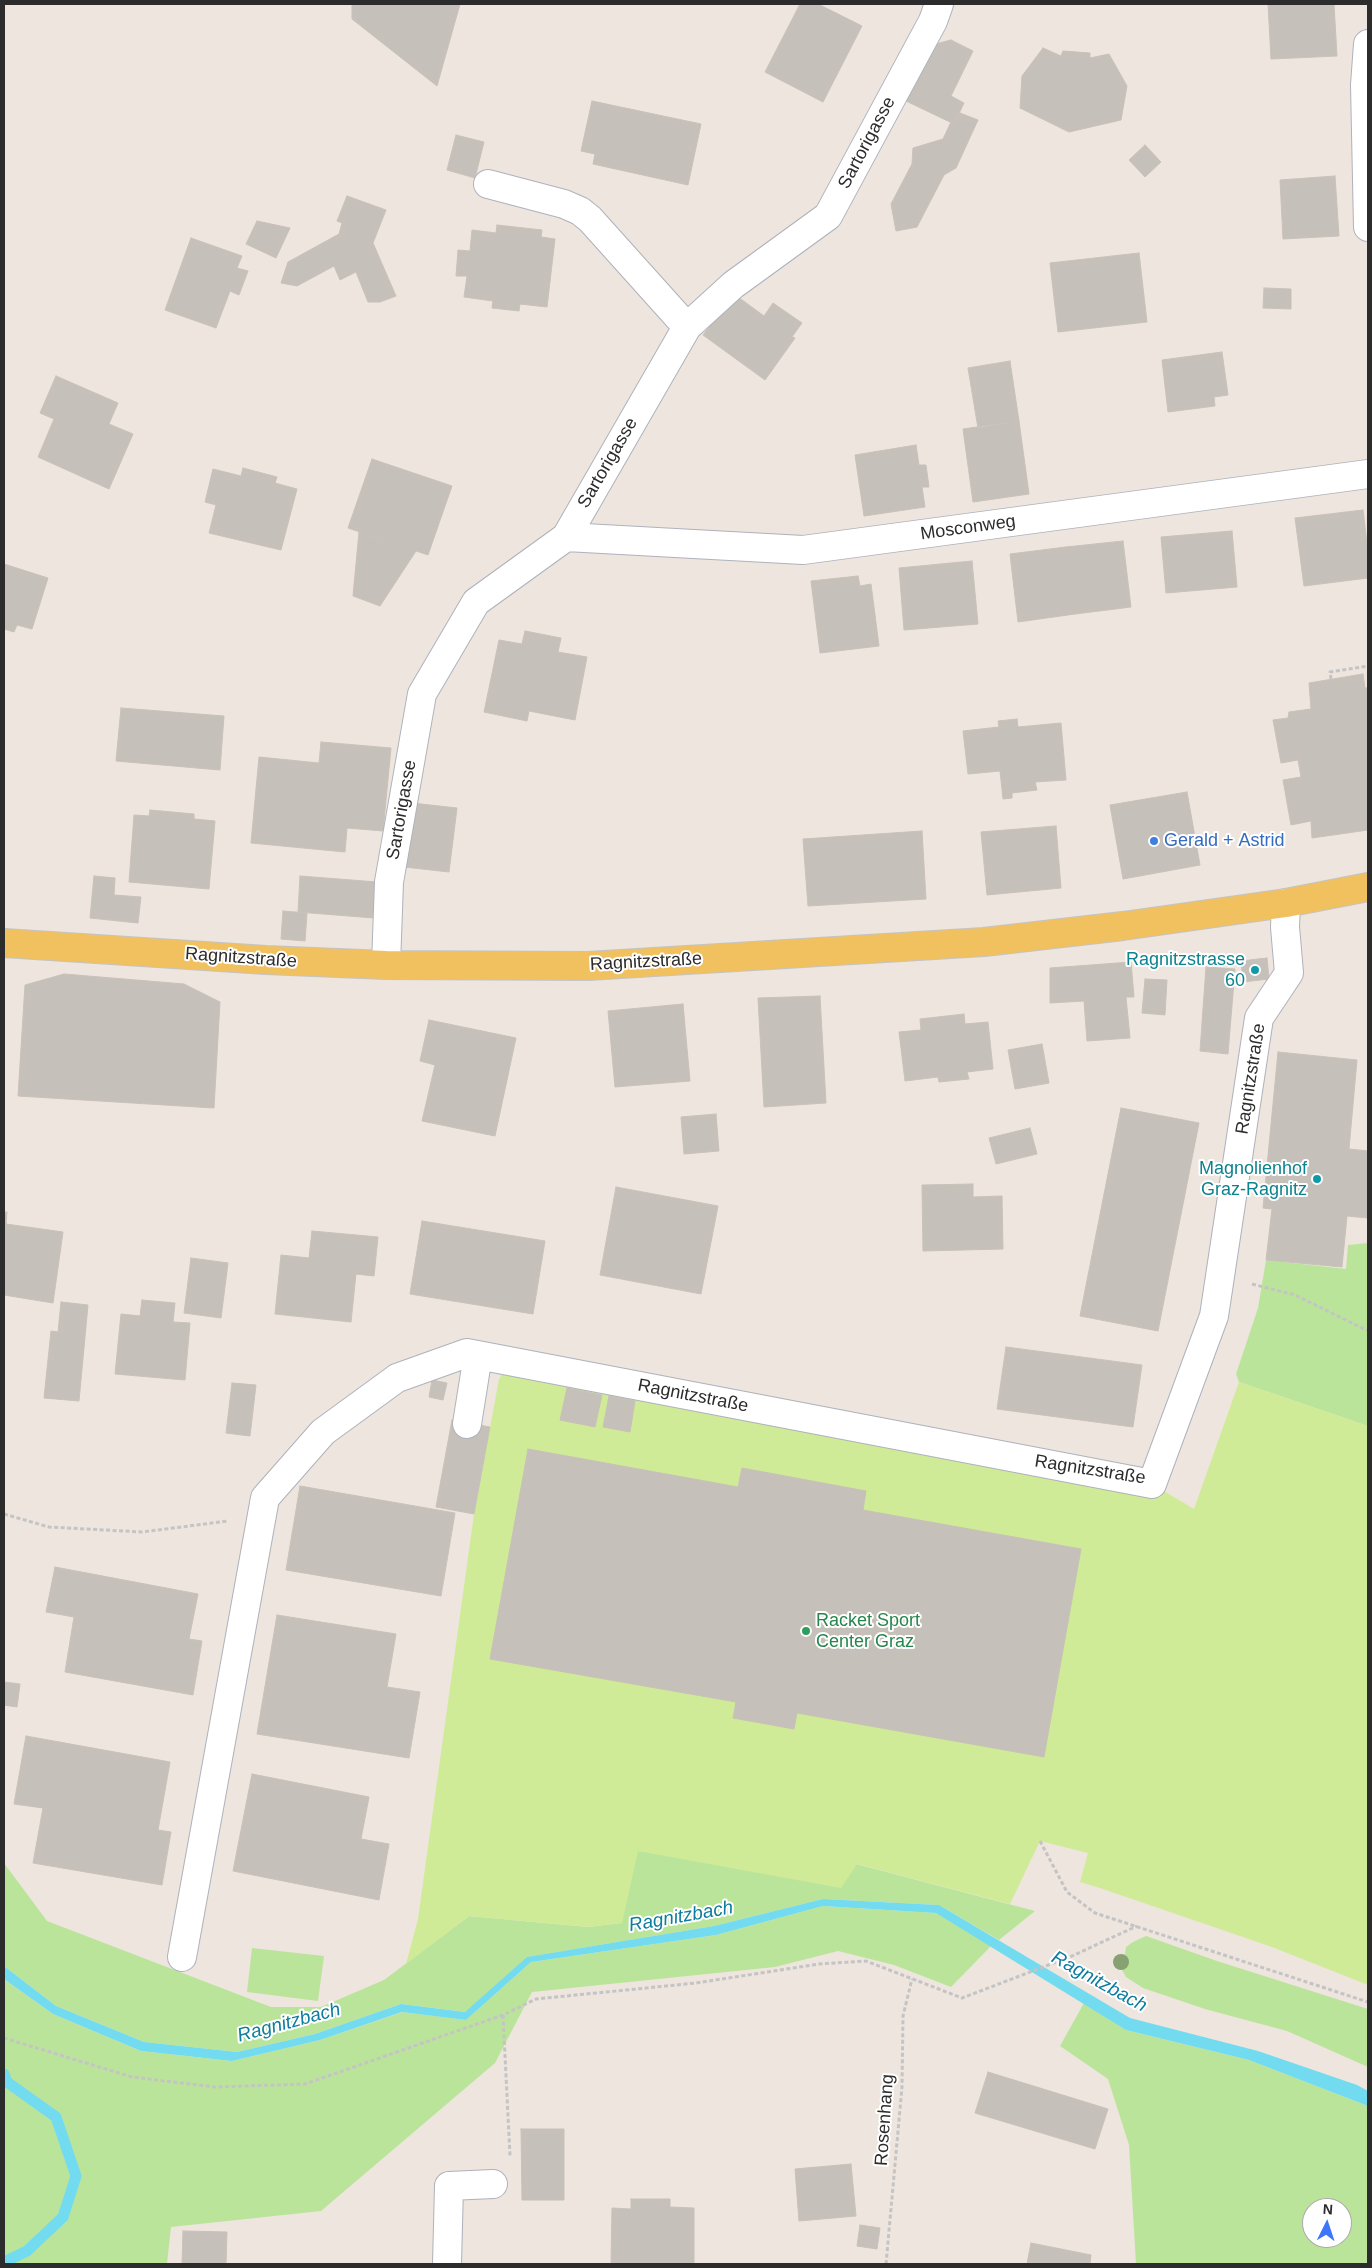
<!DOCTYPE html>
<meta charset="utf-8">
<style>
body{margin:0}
#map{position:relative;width:1372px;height:2268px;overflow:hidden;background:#ede5de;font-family:Arial,sans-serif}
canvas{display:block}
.frame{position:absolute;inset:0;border:5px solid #2c2c2c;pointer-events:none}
.north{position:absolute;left:1302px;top:2198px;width:50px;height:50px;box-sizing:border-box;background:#fff;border:1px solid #ababab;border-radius:50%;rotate:4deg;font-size:14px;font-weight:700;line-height:20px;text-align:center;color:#2c2c2c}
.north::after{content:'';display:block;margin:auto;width:18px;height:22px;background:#3e75fa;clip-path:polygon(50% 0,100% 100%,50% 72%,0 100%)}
</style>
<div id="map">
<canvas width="1372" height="2268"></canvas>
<div class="frame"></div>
<div class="north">N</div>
</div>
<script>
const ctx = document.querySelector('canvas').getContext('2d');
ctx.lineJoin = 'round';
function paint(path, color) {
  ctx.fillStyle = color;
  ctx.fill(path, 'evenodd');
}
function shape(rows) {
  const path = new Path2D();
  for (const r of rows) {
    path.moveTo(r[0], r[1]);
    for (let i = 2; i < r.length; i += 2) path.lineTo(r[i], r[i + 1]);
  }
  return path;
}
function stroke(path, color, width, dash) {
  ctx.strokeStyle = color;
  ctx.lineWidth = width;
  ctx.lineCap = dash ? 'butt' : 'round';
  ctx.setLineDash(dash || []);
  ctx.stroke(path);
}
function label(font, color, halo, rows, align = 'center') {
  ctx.font = font + ' Arial,sans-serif';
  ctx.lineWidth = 4;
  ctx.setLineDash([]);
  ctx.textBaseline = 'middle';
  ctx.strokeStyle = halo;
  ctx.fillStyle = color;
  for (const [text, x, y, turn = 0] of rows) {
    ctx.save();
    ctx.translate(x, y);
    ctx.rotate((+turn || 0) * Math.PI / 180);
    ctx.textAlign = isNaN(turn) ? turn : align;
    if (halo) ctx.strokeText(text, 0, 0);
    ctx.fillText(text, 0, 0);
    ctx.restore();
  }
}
const green = shape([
 [1368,1243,1368,1426,1239,1382,1236,1374,1258,1308,1266,1260,1346,1269,1348,1245],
 [637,1851,856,1864,1035,1911,999,1940,939,1905,823,1899,714,1926,528,1957,466,2012,401,2004,315,2034,237,2052,144,2042,56,2006,4,1966,4,1863,47,1921,271,2007,321,2007,384,1980,469,1916,588,1927,621,1923],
 [823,1906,937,1913,992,1945,951,1987,894,1965,838,1951,775,1967,532,1992,495,2063,321,2211,171,2227,167,2264,4,2264,4,1979,53,2014,141,2051,232,2061,320,2040,403,2012,466,2020,531,1962,716,1935],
 [1146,1936,1217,1961,1368,2009,1368,2067,1287,2031,1205,2009,1143,1988,1126,1977,1122,1970,1126,1947,1133,1942],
 [252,1948,324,1956,318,2001,247,1992],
 [1084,2003,1126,2030,1249,2060,1368,2106,1368,2264,1136,2264,1129,2145,1108,2079,1060,2046],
 [1312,2208,1342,2208,1342,2238,1312,2238]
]);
const pitch = shape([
 [509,1362,1152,1484,1194,1509,1239,1382,1368,1426,1368,1985,1272,1947,1100,1888,1080,1882,1088,1853,1040,1841,1010,1904,857,1864,841,1888,638,1851,622,1923,588,1927,469,1916,406,1964,418,1919,474,1514,499,1379]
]);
const water = shape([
 [823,1899,939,1905,1130,2018,1258,2051,1357,2085,1368,2091,1368,2106,1249,2060,1126,2030,936,1913,823,1906,716,1935,531,1962,466,2020,402,2012,320,2040,232,2061,141,2051,53,2014,4,1979,4,1966,56,2006,144,2042,237,2052,315,2034,401,2004,465,2012,527,1957,714,1926]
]);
const stream = shape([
 [4,2074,7,2082,56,2117,76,2176,63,2217,27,2251,4,2262]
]);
const building = shape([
 [352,4,460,4,437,86,352,19,352,4],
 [800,4,818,4,862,26,823,102,765,72,800,4],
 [1268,4,1334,4,1337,56,1271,59,1268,4],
 [951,40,973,51,951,96,964,103,954,124,904,100,932,45,951,40],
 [1043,48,1061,56,1063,51,1090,53,1090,58,1109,54,1127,86,1121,120,1069,132,1020,108,1022,76,1043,48],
 [592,101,701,124,688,185,593,164,595,154,581,151,592,101],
 [960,113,978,120,956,168,944,175,917,227,896,231,891,204,912,164,913,148,943,139,951,122,954,124,960,113],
 [456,135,484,142,475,178,447,170,456,135],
 [1145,145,1161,162,1145,177,1129,160,1145,145],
 [1335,176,1339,236,1283,239,1280,180,1335,176],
 [347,196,386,210,373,243,396,296,380,302,368,302,356,272,340,280,334,266,297,286,281,283,288,262,339,234,342,223,337,221,347,196],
 [257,221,290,228,276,258,246,244,257,221],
 [497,225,542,230,541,237,555,239,547,307,520,304,519,311,492,308,493,301,464,297,467,276,456,276,458,250,470,251,472,230,496,233,497,225],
 [191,238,242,256,237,268,248,271,239,295,230,291,216,328,165,310,191,238],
 [1139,253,1147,322,1058,332,1050,263,1139,253],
 [1264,288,1291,289,1291,309,1263,308,1264,288],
 [734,294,764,316,773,303,802,323,792,337,795,338,765,380,703,335,734,294],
 [1222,352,1228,395,1214,397,1215,406,1168,412,1162,360,1222,352],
 [1010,361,1019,421,978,428,968,368,1010,361],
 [56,376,118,403,109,424,133,434,109,489,38,457,54,419,40,413,56,376],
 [1019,421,1029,494,973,502,963,429,1019,421],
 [916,445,919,465,926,465,929,487,922,487,925,507,864,516,855,455,916,445],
 [372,459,452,486,428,555,348,528,372,459],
 [243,468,277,477,275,483,297,489,281,550,209,533,216,505,205,502,213,469,241,476,243,468],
 [1363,510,1368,552,1368,578,1304,586,1295,518,1363,510],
 [1232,531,1237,587,1166,593,1161,537,1232,531],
 [359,532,416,551,380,606,353,596,359,532],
 [1123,541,1131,607,1075,614,1066,547,1123,541],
 [1066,547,1075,614,1018,622,1010,554,1066,547],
 [972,561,978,624,904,630,899,568,972,561],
 [4,564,48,578,32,629,17,625,14,632,4,629,4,564],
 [858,576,860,586,871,584,879,646,820,653,811,581,858,576],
 [525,631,561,638,558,652,587,657,575,720,529,711,527,721,484,712,499,640,522,644,525,631],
 [1363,674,1365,688,1368,688,1368,830,1312,838,1311,821,1291,825,1283,780,1301,777,1298,760,1281,763,1273,720,1288,718,1289,712,1311,709,1309,683,1363,674],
 [121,708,224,716,220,770,116,761,121,708],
 [1017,719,1018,727,1061,723,1066,780,1035,782,1037,790,1012,793,1012,798,1003,799,1000,771,968,774,963,731,999,727,998,721,1017,719],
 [321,742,391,748,383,831,347,828,345,852,251,843,259,757,319,763,321,742],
 [1187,792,1200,865,1123,879,1110,805,1187,792],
 [412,803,457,808,449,872,404,867,412,803],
 [150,810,194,814,194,819,215,821,209,889,129,882,134,815,149,816,150,810],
 [1056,826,1061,888,987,895,981,832,1056,826],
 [922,831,926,899,808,906,803,839,922,831],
 [94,876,115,878,114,895,141,897,138,923,90,918,94,876],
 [300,876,377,882,374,918,298,912,300,876],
 [283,911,307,913,305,941,281,939,283,911],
 [1267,958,1269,979,1243,982,1241,961,1267,958],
 [1131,962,1134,997,1126,997,1130,1038,1087,1041,1084,1001,1050,1003,1050,968,1131,962],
 [1206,967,1235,969,1228,1054,1200,1051,1206,967],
 [64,974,184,984,220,1002,214,1108,18,1096,25,985,64,974],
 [1145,979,1167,980,1165,1015,1142,1013,1145,979],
 [820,996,826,1103,764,1107,758,998,820,996],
 [683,1004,690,1081,615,1087,608,1011,683,1004],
 [964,1014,965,1024,988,1022,993,1069,967,1072,969,1079,939,1082,938,1077,905,1081,899,1032,921,1030,920,1019,964,1014],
 [429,1020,516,1038,495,1136,422,1121,435,1065,420,1061,429,1020],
 [1042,1044,1049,1083,1015,1089,1008,1050,1042,1044],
 [1278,1052,1357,1060,1349,1149,1368,1151,1368,1218,1347,1216,1342,1267,1266,1260,1272,1209,1263,1208,1278,1052],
 [1121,1108,1199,1123,1158,1331,1080,1316,1121,1108],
 [716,1114,719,1151,684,1154,681,1117,716,1114],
 [1030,1128,1037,1154,996,1164,989,1138,1030,1128],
 [973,1184,973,1197,1002,1196,1003,1249,923,1251,922,1185,973,1184],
 [616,1187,718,1206,701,1294,600,1275,616,1187],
 [4,1212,7,1212,6,1224,63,1232,53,1303,4,1295,4,1212],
 [422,1221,545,1241,533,1314,410,1294,422,1221],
 [312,1231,378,1237,374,1276,356,1274,351,1322,275,1314,281,1255,309,1258,312,1231],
 [191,1258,228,1263,221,1318,184,1313,191,1258],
 [142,1300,175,1303,173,1322,190,1323,185,1380,115,1374,121,1314,140,1316,142,1300],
 [61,1302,88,1305,79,1401,44,1398,51,1331,58,1332,61,1302],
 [1006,1347,1142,1365,1133,1427,997,1409,1006,1347],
 [432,1380,447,1383,443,1400,429,1397,432,1380],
 [232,1383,256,1385,250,1436,226,1433,232,1383],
 [567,1388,602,1395,595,1427,560,1420,567,1388],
 [609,1396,635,1401,630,1432,603,1427,609,1396],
 [452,1420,490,1427,474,1514,436,1507,452,1420],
 [528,1449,738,1487,742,1468,866,1491,863,1510,1081,1549,1044,1757,797,1713,794,1729,733,1718,736,1702,490,1659,528,1449],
 [300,1486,455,1513,441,1596,286,1570,300,1486],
 [55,1567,198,1594,189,1639,202,1641,193,1695,65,1672,74,1617,46,1612,55,1567],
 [277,1615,396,1634,387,1687,420,1692,409,1758,257,1734,277,1615],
 [4,1682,20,1684,17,1707,4,1705,4,1682],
 [26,1736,170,1762,158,1830,171,1832,162,1885,33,1863,43,1808,14,1804,26,1736],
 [252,1774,369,1797,361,1839,389,1844,379,1900,233,1871,252,1774],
 [988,2072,1108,2109,1095,2149,975,2113,988,2072],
 [521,2129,564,2129,564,2200,522,2200,521,2129],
 [851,2164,856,2216,799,2221,795,2169,851,2164],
 [631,2199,670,2199,670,2207,694,2208,694,2264,611,2264,612,2208,631,2209,631,2199],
 [860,2225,880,2228,877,2249,857,2246,860,2225],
 [183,2231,227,2232,226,2264,182,2264,183,2231],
 [1031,2243,1091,2255,1090,2264,1027,2264,1031,2243]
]);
const path = shape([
 [1331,679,1330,672,1368,666],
 [1252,1284,1295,1295,1368,1331],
 [4,1514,49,1527,142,1532,228,1521],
 [1040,1841,1067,1892,1095,1913,1368,2002],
 [503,2015,510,2156],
 [4,2038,132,2077,215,2087,305,2084,503,2015,536,1999,696,1983,819,1964,866,1961,962,1998,1072,1956,1137,1926],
 [886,2264,902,2087,903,2016,912,1979]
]);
const minor = shape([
 [1368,44,1365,85,1368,227],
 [488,184,564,204,580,211,590,219,687,327],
 [566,537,803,550,1368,474],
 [386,965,389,882,422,694,476,602,566,537,687,327,733,285,828,216,933,21,939,4],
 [467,1424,478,1355],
 [182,1957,265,1498,323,1432,397,1378,467,1353,1152,1484,1214,1316,1259,1018,1289,973,1285,927,1286,903],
 [447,2264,449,2186,493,2184]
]);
const major = shape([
 [4,943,266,960,386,965,588,966,984,942,1123,926,1286,903,1368,887]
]);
const trees = [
 [1121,1962]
];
const markers = [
 [1154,841,5,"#3f7fe0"],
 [1255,970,5,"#0f9aa8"],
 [1317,1179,5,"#0f9aa8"],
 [806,1631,5,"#2e9e5b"]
];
const streetNames = [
 ["Sartorigasse",867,143,-62],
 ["Sartorigasse",608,463,-60],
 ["Mosconweg",968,528,-8],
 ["Sartorigasse",402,810,-80],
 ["Ragnitzstraße",241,958,4],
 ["Ragnitzstraße",646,962,-3],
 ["Ragnitzstraße",1251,1079,-81],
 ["Ragnitzstraße",693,1396,11],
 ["Ragnitzstraße",1090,1470,9],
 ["Rosenhang",885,2120,-86]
];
const shopNames = [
 ["Gerald + Astrid",1164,841]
];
const cultureNames = [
 ["Ragnitzstrasse",1245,960],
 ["60",1245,981],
 ["Magnolienhof",1307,1169],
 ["Graz-Ragnitz",1307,1190]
];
const leisureNames = [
 ["Racket Sport",816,1621],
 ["Center Graz",816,1642]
];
const waterNames = [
 ["Ragnitzbach",681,1917,-10],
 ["Ragnitzbach",1099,1982,29],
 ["Ragnitzbach",289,2023,-15]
];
paint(green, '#bbe49b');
paint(pitch, '#d0eb97');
paint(water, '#72dbef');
stroke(stream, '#72dbef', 11);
paint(building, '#c6c0ba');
stroke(building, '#c9c1b8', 1);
stroke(minor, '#aeb2bc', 30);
stroke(major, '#c4c4c4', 30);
stroke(path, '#c4c4c4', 3, [4, 2.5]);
stroke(minor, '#fff', 28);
stroke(major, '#f1c05f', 28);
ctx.fillStyle = '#87a172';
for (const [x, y] of trees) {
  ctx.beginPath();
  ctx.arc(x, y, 8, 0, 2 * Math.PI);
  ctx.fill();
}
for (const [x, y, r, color] of markers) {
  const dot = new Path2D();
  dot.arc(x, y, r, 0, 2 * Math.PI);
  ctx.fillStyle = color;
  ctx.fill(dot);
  stroke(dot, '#fff', 2);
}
label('18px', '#2c2c2c', '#fff', streetNames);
label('18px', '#366cbe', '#fff', shopNames, 'left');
label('18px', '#0d838f', '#fff', cultureNames, 'right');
label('18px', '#27864d', '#fff', leisureNames, 'left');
label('italic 19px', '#0d7c9f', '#fff', waterNames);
</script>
